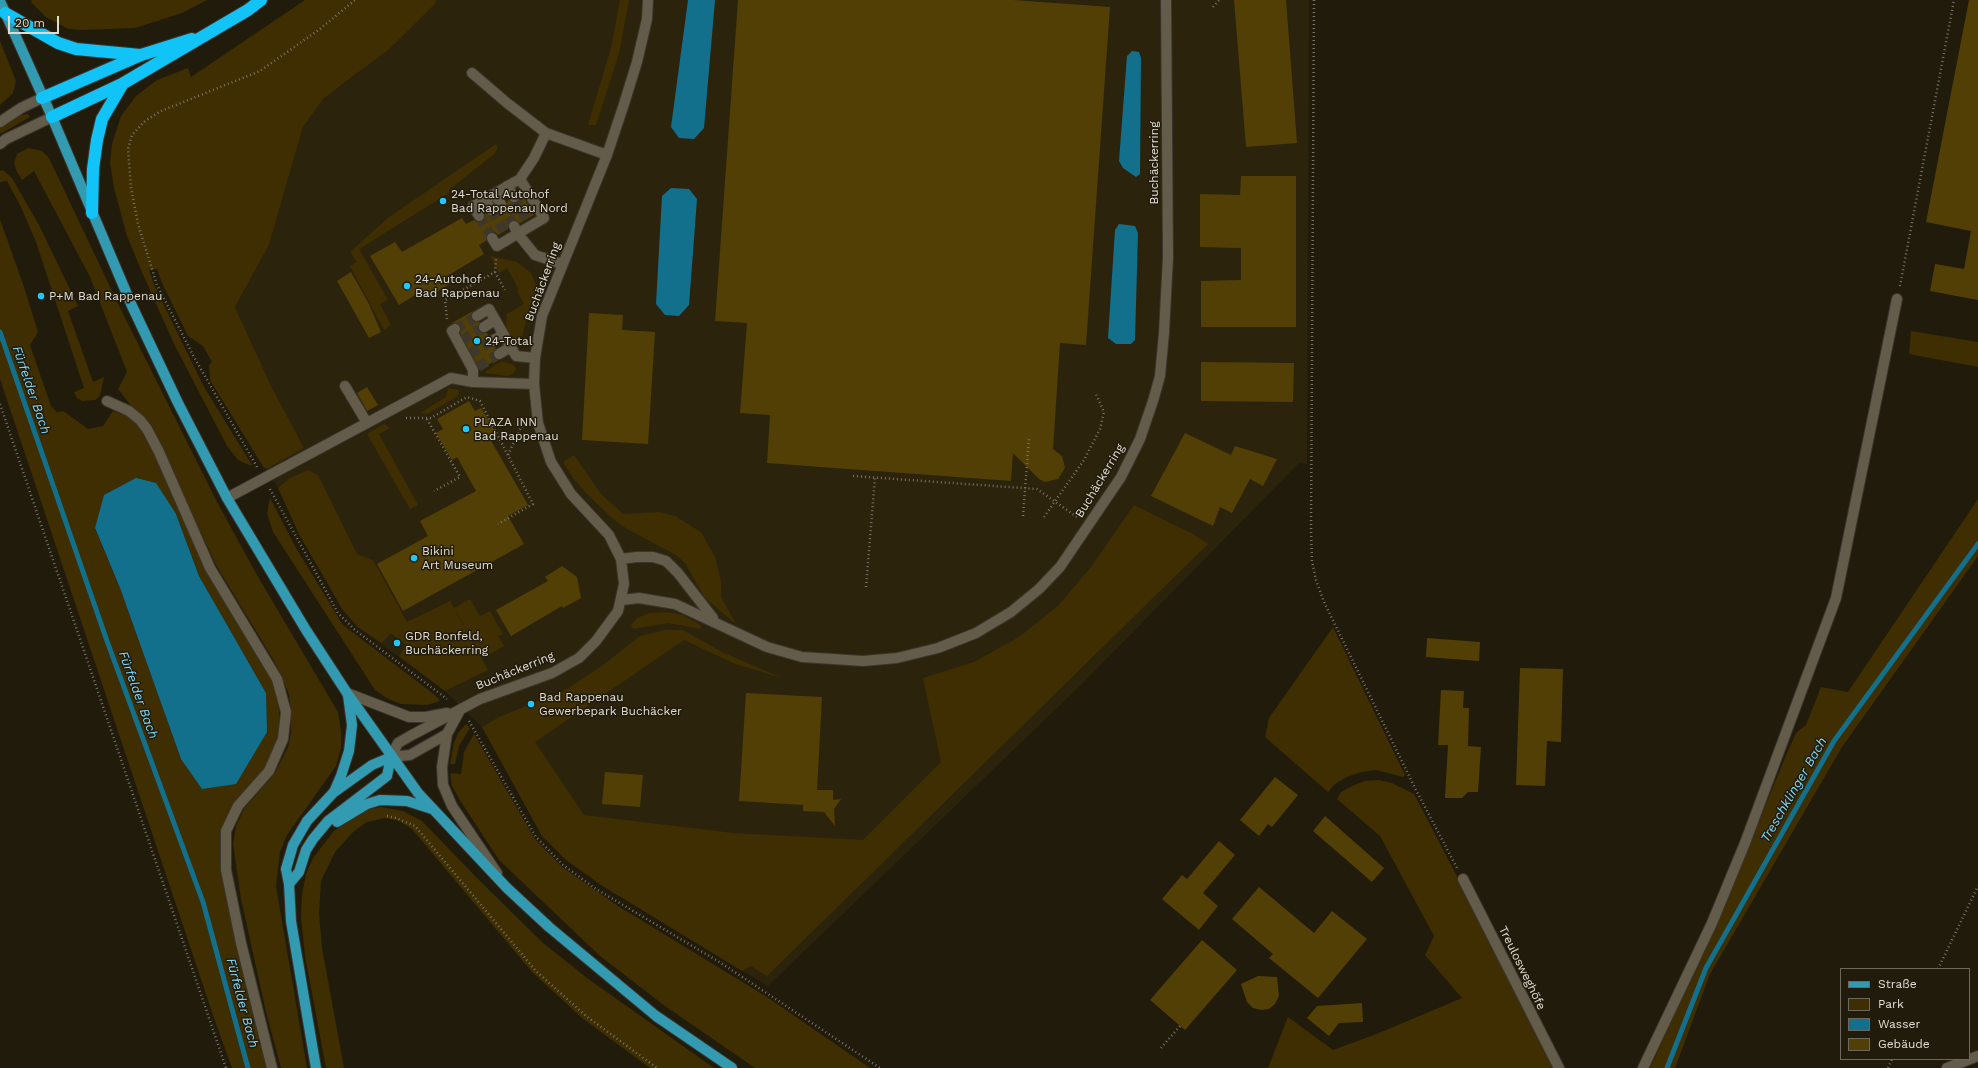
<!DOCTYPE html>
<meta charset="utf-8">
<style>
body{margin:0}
#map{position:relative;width:1978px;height:1068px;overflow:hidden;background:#211b0c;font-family:"Work Sans",sans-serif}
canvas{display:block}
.legend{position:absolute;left:1840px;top:968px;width:130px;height:92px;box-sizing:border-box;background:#211b0c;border:1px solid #6d685b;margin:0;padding:5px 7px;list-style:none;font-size:12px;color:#e0dcd2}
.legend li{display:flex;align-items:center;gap:8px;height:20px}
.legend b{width:20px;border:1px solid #6d685b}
.scale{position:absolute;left:8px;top:16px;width:51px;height:18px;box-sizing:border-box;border:2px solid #e0dcd2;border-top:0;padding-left:5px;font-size:12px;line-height:14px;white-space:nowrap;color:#e0dcd2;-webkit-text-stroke:3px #211b0c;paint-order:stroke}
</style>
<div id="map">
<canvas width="1978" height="1068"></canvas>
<ul class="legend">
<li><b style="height:5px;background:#329ab1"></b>Straße</li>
<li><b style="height:11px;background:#3e2e02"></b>Park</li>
<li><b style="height:11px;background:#12708d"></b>Wasser</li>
<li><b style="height:11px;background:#523f06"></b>Gebäude</li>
</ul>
<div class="scale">20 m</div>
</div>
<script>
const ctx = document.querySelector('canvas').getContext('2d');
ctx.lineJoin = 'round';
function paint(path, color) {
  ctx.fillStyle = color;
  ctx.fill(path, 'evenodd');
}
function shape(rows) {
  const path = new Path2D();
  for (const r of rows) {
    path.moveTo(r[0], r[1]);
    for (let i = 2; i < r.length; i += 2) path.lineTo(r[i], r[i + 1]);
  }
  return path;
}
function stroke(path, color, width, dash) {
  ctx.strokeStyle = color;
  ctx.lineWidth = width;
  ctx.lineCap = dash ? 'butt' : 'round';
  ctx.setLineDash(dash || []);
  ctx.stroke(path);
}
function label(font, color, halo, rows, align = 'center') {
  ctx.font = font + ' "Work Sans",sans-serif';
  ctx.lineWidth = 3;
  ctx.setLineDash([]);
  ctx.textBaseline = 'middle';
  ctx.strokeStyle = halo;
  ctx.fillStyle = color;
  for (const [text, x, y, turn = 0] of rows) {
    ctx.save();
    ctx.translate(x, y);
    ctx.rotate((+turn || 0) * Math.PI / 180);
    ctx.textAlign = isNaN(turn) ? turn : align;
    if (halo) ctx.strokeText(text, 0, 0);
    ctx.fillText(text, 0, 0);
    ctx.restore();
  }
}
const built = shape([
 [436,0,1309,0,1307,464,1299,463,1082,684,768,986,601,885,566,860,542,836,482,727,445,691,357,627,342,609,300,536,278,488,232,415,272,388,235,307,269,245,303,127,323,99,356,75,435,4]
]);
const green = shape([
 [32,0,207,0,182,13,135,28,84,30,68,29,46,17,31,2],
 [305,0,436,0,435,4,388,50,323,99,303,127,269,245,235,307,272,388,304,448,268,468,264,468,210,380,209,365,212,362,203,346,188,336,162,283,157,269,149,270,155,287,204,387,252,465,251,466,238,460,227,446,174,344,141,270,127,236,114,188,110,163,112,144,121,116,136,96,157,80,188,68,191,77],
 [620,0,629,0,619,54,596,125,588,125,611,48],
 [0,41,16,81,13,93,0,105],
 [28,114,30,117,0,134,0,126,20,115],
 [496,144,498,148,493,155,450,189,449,193,359,249,388,300,380,304,391,325,384,330,350,266,357,262,350,252,389,217],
 [28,148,42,151,49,158,121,310,217,502,257,575,338,712,341,731,341,748,336,766,287,835,280,852,276,886,307,1068,281,1068,266,1012,241,899,233,844,236,826,244,809,275,773,288,747,291,732,291,712,289,694,273,659,216,565,152,426,132,407,118,389,127,372,90,277,34,171,22,180,16,170,14,163,17,154],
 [3,170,12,178,39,225,78,306,68,311,93,382,104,377,100,396,95,400,82,401,77,398,74,392,84,388,36,242,21,207,7,181,0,182,0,171],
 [0,219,24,287,38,332,30,345,51,406,57,412,63,411,69,415,88,429,103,426,113,411,127,416,136,422,143,432,155,455,206,570,272,681,278,697,280,729,275,749,265,767,233,805,227,818,228,902,236,944,267,1068,232,1068,215,1021,0,379],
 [176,514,199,576,266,693,181,759,120,588,95,529],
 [490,256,517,262,531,273,535,282,536,289,527,316,521,343,513,338,507,329,506,323,507,314,524,304,517,291,519,290,507,268,499,273],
 [1911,331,1978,342,1978,367,1909,354],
 [502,361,514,365,516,369,513,374,507,376,486,373,486,371],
 [448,388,459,390,458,396,427,414,420,413,446,397],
 [384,424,390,428,379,434,418,505,410,509,367,434],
 [574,455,601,494,623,514,659,512,675,516,701,532,715,557,721,582,721,597,736,624,705,598,685,563,676,555,627,529,612,518,586,493,573,478,563,462],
 [308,470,318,475,357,554,373,560,407,622,450,601,488,670,445,691,399,656,406,645,391,633,382,643,358,627,342,609,328,584,300,536,278,488,290,478],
 [270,498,296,548,343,625,435,695,440,701,427,705,401,704,388,699,375,690,273,532,267,513],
 [1978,499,1978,556,1842,747,1710,974,1675,1068,1650,1068,1716,925,1787,753,1796,733,1806,725,1821,687,1848,692],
 [1134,505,1193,534,1208,544,767,976,751,966,742,971,601,885,566,860,542,836,482,727,499,717,567,689,603,665,640,636,665,630,683,630,722,652,782,678,735,664,684,640,535,742,584,815,733,833,863,840,941,762,923,678,974,662,1019,637,1058,606,1091,567],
 [470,599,480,616,490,611,503,634,498,636,504,646,483,658,454,608],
 [667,612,683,615,702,626,700,629,669,623,633,629,631,625,637,618,649,613],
 [1333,627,1405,775,1403,777,1376,770,1361,772,1347,777,1335,784,1328,792,1265,737,1269,718],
 [466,724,470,728,459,746,455,764,450,764,454,743,458,733],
 [474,734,535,839,562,867,618,906,767,997,870,1068,755,1068,665,1006,600,956,499,860,461,802,452,786,450,773,461,774,464,752],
 [1379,780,1392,783,1414,794,1484,928,1554,1068,1268,1068,1288,1017,1333,1050,1379,1033,1462,998,1425,955,1434,936,1380,836,1337,799,1341,792,1352,786,1365,781],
 [381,807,403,811,422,821,476,877,542,942,587,978,714,1068,650,1068,582,1018,532,972,412,829,399,821,385,818,367,822,354,831,335,852,321,881,319,914,322,948,344,1068,326,1068,305,956,301,917,302,894,306,874,313,858,334,831,363,810]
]);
const water = shape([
 [688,0,715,0,704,128,694,139,679,138,671,127],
 [1132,51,1139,52,1141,58,1140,174,1136,177,1123,168,1119,161,1127,56],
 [671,188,689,189,697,199,689,305,679,316,665,315,656,304,662,196],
 [1119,224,1135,226,1138,233,1135,340,1131,344,1116,344,1108,338,1115,230],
 [136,478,156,483,176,514,199,576,266,693,267,732,236,784,202,789,181,759,120,588,95,528,104,495]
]);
const stream = shape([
 [0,332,107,641,203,902,248,1068],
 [1667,1068,1706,968,1834,741,1978,544]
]);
const building = shape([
 [738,0,1013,0,1110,7,1086,345,1060,343,1053,449,1062,456,1065,468,1058,479,1045,482,1039,479,1013,453,1011,481,767,463,770,415,740,413,747,323,715,321],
 [1234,0,1286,0,1297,143,1246,147],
 [1969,0,1978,0,1978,300,1930,291,1935,264,1964,269,1971,231,1926,222],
 [1241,176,1296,176,1296,327,1201,327,1201,281,1241,280,1241,248,1200,247,1200,194,1240,195],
 [521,193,534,215,520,223,515,220,511,220,508,225,508,229,498,235,495,232,488,233,486,238,486,241,479,245,484,254,447,276,452,283,427,297,423,290,399,305,370,256,395,242,402,252,462,218,466,224,474,220,476,222,482,222,485,219,485,213,491,216,496,214,497,209,505,209,508,200,514,203,518,202],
 [351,272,369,304,381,332,369,338,337,281],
 [473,311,471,316,472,320,477,322,480,322,478,327,479,331,481,333,487,333,489,336,486,340,487,344,496,348,493,354,496,360,479,370,460,333,461,326,458,323,452,323],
 [589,313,623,315,622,330,655,332,648,444,582,440],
 [1201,362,1294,363,1293,402,1201,401],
 [367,387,378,405,367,411,357,393],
 [469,401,475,411,481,408,492,426,497,435,490,439,528,505,508,516,524,544,403,611,377,564,428,536,420,521,476,491,457,457,452,460,436,433,443,429,437,419],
 [1185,433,1231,455,1235,446,1277,459,1263,486,1250,479,1232,513,1220,507,1213,526,1151,496],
 [562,566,577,577,581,598,563,608,562,606,511,636,496,610,548,581,545,577],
 [1427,638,1480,642,1479,661,1426,657],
 [1520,668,1563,669,1561,742,1547,741,1545,786,1516,785],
 [1441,690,1464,691,1463,708,1469,708,1468,746,1481,747,1478,792,1468,792,1462,798,1445,798,1448,745,1438,745],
 [746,693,822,697,817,790,833,790,833,800,841,799,834,809,835,826,824,812,803,811,803,805,739,801],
 [605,772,643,775,640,807,602,804],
 [1275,777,1298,795,1272,827,1268,824,1259,836,1240,820],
 [1325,816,1384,868,1372,882,1313,831],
 [1219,841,1235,855,1203,893,1218,906,1199,930,1162,899,1182,875,1187,879],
 [1259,887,1314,933,1332,911,1367,939,1318,998,1269,958,1273,954,1232,919],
 [1202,940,1237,970,1185,1030,1150,1000],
 [1258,976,1277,977,1279,996,1275,1004,1269,1009,1261,1010,1253,1008,1247,1002,1241,984],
 [1362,1003,1363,1022,1339,1023,1329,1036,1307,1018,1317,1006]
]);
const minorTunnel = shape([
 [514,197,526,219],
 [501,204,514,226],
 [491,210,504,231],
 [479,216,492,238],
 [455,329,477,316],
 [462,340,484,327],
 [470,354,492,341],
 [478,367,499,354]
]);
const path = shape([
 [1314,0,1311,530,1312,561,1316,580,1324,602,1415,788,1457,868],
 [1213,7,1219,0],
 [495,272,505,290],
 [1900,286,1954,0],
 [447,319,445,300,495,272,496,259],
 [0,404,226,1068],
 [406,418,431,418,467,397,480,401,533,504,498,524],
 [427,419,460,477,434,491],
 [508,455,521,427,525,426],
 [257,467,194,357,157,285,138,224,131,188,128,149,132,135,145,121,161,111,260,71,320,29,355,0],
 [853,476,1037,489,1077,517],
 [270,489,338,613,355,630,447,699],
 [1023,516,1029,438],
 [1044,517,1084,460,1100,429,1104,412,1095,392],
 [866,587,875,477],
 [469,721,536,837,563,865,596,889,721,963,880,1068],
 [387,816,396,818,415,826,536,971,586,1016,657,1068],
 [1938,969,1978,886],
 [1161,1048,1180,1026],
 [1888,1068,1892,1059]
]);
const minor = shape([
 [472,73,507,103,546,133,607,155],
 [0,122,21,108,42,98],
 [0,144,6,139,52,117],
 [507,186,514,197],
 [494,194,501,204],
 [485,199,491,210],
 [479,216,473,206,520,179,534,158,546,133],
 [514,226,518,234,535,255,562,264],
 [492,238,497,246,544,218,520,179],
 [477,316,489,309,516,356,535,358],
 [484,327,495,320],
 [455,329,452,331,473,370,473,382],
 [492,341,503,335],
 [499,354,511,347],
 [345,386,367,423],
 [107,401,129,411,140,420,147,429,159,452,210,568,277,679,286,712,283,739,269,771,238,806,226,831,226,870,241,943,272,1068],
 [227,498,451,378,473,382,534,384],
 [621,559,637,557,653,557,666,561,678,573,713,618],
 [622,600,639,598,675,604,767,647,802,657,863,661,897,658,938,648,976,633,1011,612,1039,589,1060,567,1121,477,1140,439,1153,401,1160,376,1164,333,1168,257,1166,0],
 [347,693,409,717,426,717,447,713],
 [447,734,442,767,443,785,452,806,497,873],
 [391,757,398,743,412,735,480,699,552,673,579,658,596,641,618,611,624,584,621,559,609,535,571,494,551,462,538,423,534,384,535,358,542,316,607,155,624,104,637,62,647,19,648,0],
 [391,757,410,755,447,734,460,710],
 [1463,879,1559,1068],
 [1643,1068,1712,923,1745,843,1836,598,1897,299],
 [1947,1068,1978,1056]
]);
const major = shape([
 [0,1,52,117,132,306,178,403,227,498,306,630,347,693,418,793,507,888,549,927,656,1016,732,1068],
 [334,792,341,776,349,751,352,725,348,695],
 [337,822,367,804,380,800,407,801,432,809],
 [289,884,299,872,306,850,313,839,328,821,387,776,391,757],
 [316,1068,291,921,289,884,286,869,293,845,307,821,333,793,372,765,391,757]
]);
const highway = shape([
 [5,13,58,43,76,49,140,55],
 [42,98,141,55,192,39],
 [52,117,122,84,248,10,261,0],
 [92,213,93,169,97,140,102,119,122,85]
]);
const markers = [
 [443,201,4,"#1ec9fd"],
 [407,286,4,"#1ec9fd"],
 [41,296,4,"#1ec9fd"],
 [477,341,4,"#1ec9fd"],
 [466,429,4,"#1ec9fd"],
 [414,558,4,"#1ec9fd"],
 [397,643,4,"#1ec9fd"],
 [531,704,4,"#1ec9fd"]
];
const streetNames = [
 ["Buchäckerring",1154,163,-90],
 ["Buchäckerring",543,282,-70],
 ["Buchäckerring",1100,481,-59],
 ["Buchäckerring",515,671,-22],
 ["Treulosweghöfe",1522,968,64]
];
const poiNames = [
 ["24-Total Autohof",451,194],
 ["Bad Rappenau Nord",451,208],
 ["24-Autohof",415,279],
 ["Bad Rappenau",415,293],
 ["P+M Bad Rappenau",49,296],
 ["24-Total",485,341],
 ["PLAZA INN",474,422],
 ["Bad Rappenau",474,436],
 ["Bikini",422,551],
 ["Art Museum",422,565],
 ["GDR Bonfeld,",405,636],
 ["Buchäckerring",405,650],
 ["Bad Rappenau",539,697],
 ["Gewerbepark Buchäcker",539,711]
];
const waterNames = [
 ["Fürfelder Bach",31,390,71],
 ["Fürfelder Bach",138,695,70],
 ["Treschklinger Bach",1794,790,-60],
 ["Fürfelder Bach",242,1003,75]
];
paint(built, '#2c230c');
paint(green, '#3e2e02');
paint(water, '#12708d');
stroke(stream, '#12708d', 5);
paint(building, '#523f06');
stroke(minorTunnel, '#3e382a', 10, [10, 5]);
stroke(minor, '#3a352e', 12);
stroke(major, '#3a352e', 12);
stroke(highway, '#3a352e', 14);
stroke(path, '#797468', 2.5, [1, 3]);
stroke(minor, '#635c4a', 10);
stroke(major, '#329ab1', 10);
stroke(highway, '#11c3f6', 12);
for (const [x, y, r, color] of markers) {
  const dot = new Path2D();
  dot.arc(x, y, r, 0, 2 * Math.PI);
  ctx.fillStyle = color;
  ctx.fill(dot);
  stroke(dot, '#211b0c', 1.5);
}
label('12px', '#e0dcd2', '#211b0c', streetNames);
label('12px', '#e0dcd2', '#211b0c', poiNames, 'left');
label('italic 13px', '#7fd7fa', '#211b0c', waterNames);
</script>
